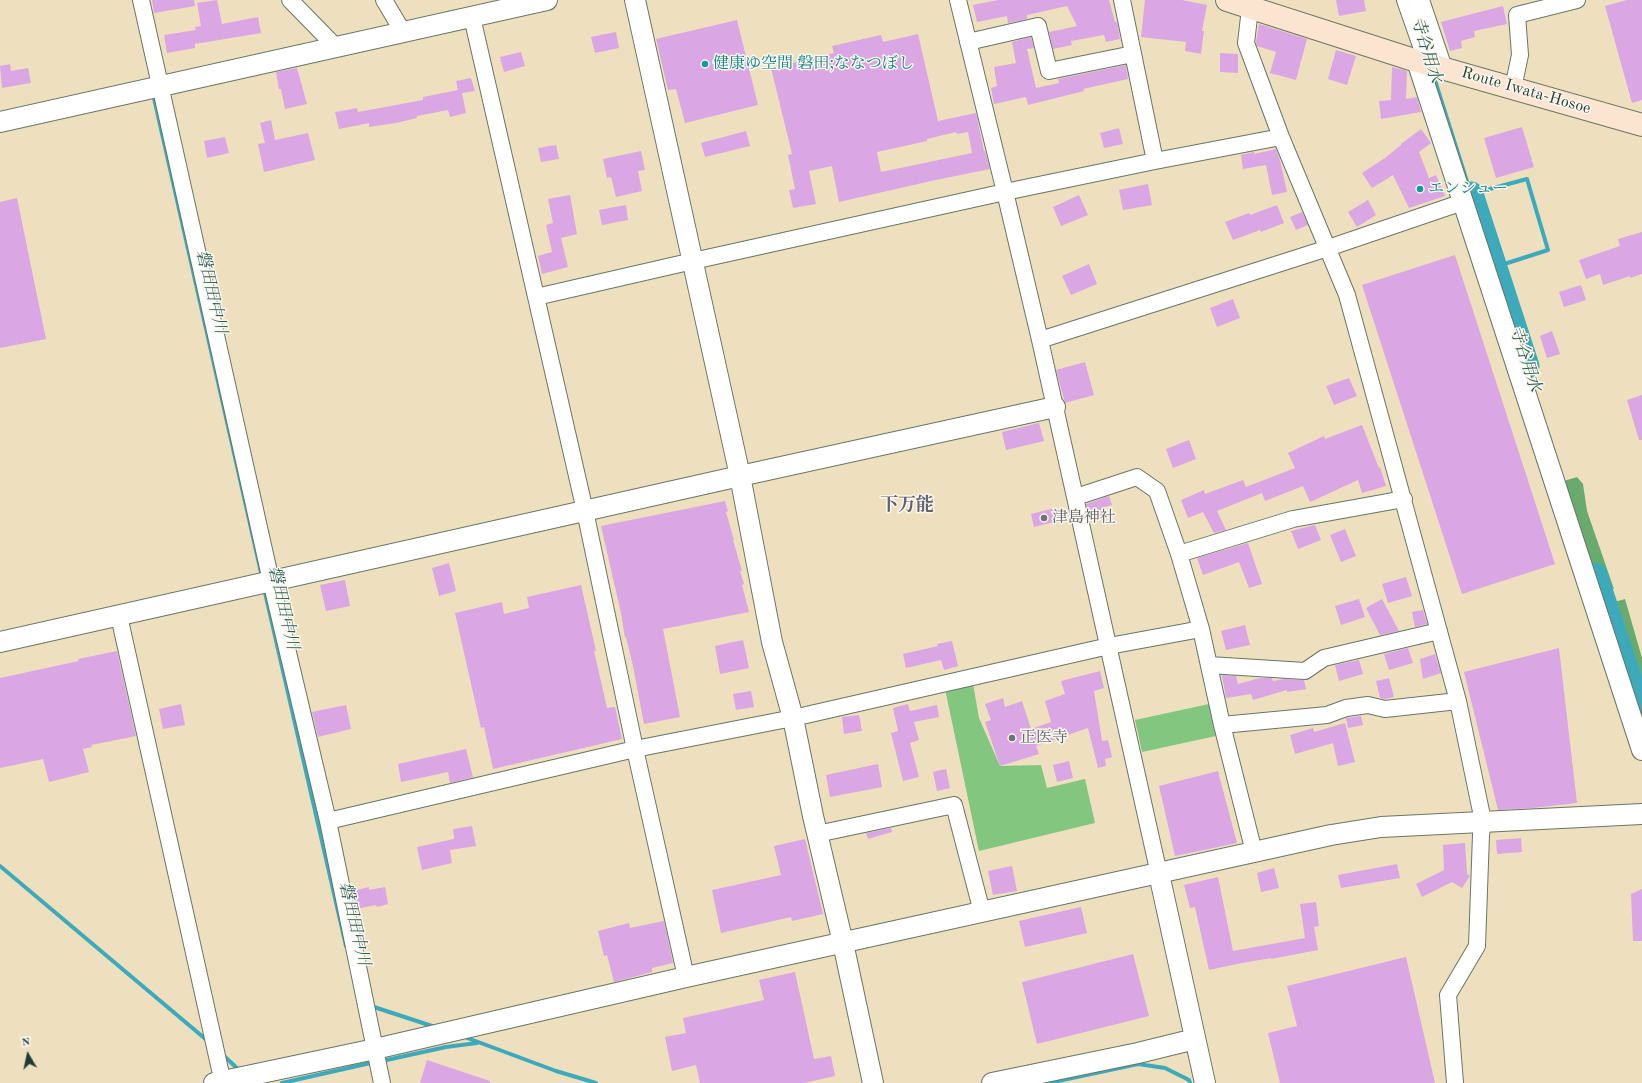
<!DOCTYPE html>
<meta charset="utf-8">
<style>
body{margin:0}
#map{position:relative;width:1642px;height:1083px;overflow:hidden;background:#eee0bf;font-family:"Old Standard TT",serif}
canvas{display:block}
.north{position:absolute;left:8px;top:1035px;width:40px;height:40px;-webkit-text-stroke:3px #fbf7ec;paint-order:stroke;rotate:351deg;font-size:11px;font-weight:700;line-height:16px;text-align:center;color:#1f3d34}
.north::after{content:'';display:block;margin:auto;width:14px;height:18px;background:#1f3d34;clip-path:polygon(50% 0,100% 100%,50% 72%,0 100%)}
</style>
<div id="map">
<canvas width="1642" height="1083"></canvas>
<div class="north">N</div>
</div>
<script>
const ctx = document.querySelector('canvas').getContext('2d');
ctx.lineJoin = 'round';
function paint(path, color) {
  ctx.fillStyle = color;
  ctx.fill(path, 'evenodd');
}
function shape(rows) {
  const path = new Path2D();
  for (const r of rows) {
    path.moveTo(r[0], r[1]);
    for (let i = 2; i < r.length; i += 2) path.lineTo(r[i], r[i + 1]);
  }
  return path;
}
function stroke(path, color, width, dash) {
  ctx.strokeStyle = color;
  ctx.lineWidth = width;
  ctx.lineCap = dash ? 'butt' : 'round';
  ctx.setLineDash(dash || []);
  ctx.stroke(path);
}
function label(font, color, halo, rows, align = 'center') {
  ctx.font = font + ' "Old Standard TT","Noto Serif JP",serif';
  ctx.lineWidth = 3;
  ctx.setLineDash([]);
  ctx.textBaseline = 'middle';
  ctx.strokeStyle = halo;
  ctx.fillStyle = color;
  for (const [text, x, y, turn = 0] of rows) {
    ctx.save();
    ctx.translate(x, y);
    ctx.rotate((+turn || 0) * Math.PI / 180);
    ctx.textAlign = isNaN(turn) ? turn : align;
    if (halo) ctx.strokeText(text, 0, 0);
    ctx.fillText(text, 0, 0);
    ctx.restore();
  }
}
const green = shape([
 [972,678,979,718,1000,766,1041,765,1047,788,1085,779,1095,823,979,851,944,684],
 [1209,704,1216,736,1142,752,1135,720]
]);
const forest = shape([
 [1577,477,1583,484,1587,511,1614,589,1599,587,1564,481],
 [1625,599,1642,658,1642,700,1611,603]
]);
const stream = shape([
 [1433,74,1471,194,1527,179,1548,250,1495,267],
 [154,98,262,577],
 [264,588,346,946],
 [0,866,209,1042],
 [371,1006,435,1027],
 [462,1036,556,1071,596,1083],
 [223,1055,240,1071],
 [382,1061,446,1047,477,1043],
 [282,1083,375,1062],
 [1049,1083,1138,1064,1165,1068,1189,1080,1190,1083]
]);
const river = shape([
 [1471,194,1527,366],
 [1595,575,1642,716]
]);
const building = shape([
 [152,0,194,0,195,6,154,13],
 [217,0,222,24,258,17,261,33,195,44,195,48,167,53,164,35,196,30,195,27,201,26,197,3],
 [998,0,1109,0,1115,22,1117,22,1120,39,1106,42,1104,35,1071,41,1072,45,1053,49,1049,32,1077,26,1067,6,1027,15,1027,19,1008,23,1007,16,977,22,973,5],
 [1145,0,1182,0,1207,5,1202,31,1204,31,1201,54,1185,51,1186,42,1141,37],
 [1336,0,1364,0,1366,11,1339,16],
 [1627,0,1642,0,1642,100,1632,103,1605,6],
 [1503,6,1507,24,1474,31,1475,37,1461,41,1462,48,1450,51,1441,22],
 [737,20,758,105,685,123,676,89,668,90,656,39],
 [1259,24,1307,39,1296,80,1270,73,1276,52,1257,46,1256,42],
 [616,32,619,48,595,53,591,37],
 [918,34,938,121,976,113,984,151,985,151,990,169,931,181,839,202,832,166,809,171,816,204,793,208,789,190,795,189,788,155,792,154,771,68,834,53,832,46,881,35,883,42],
 [956,132,957,134,968,132,972,153,881,172,877,152,927,141,927,139],
 [1031,37,1034,48,1027,49,1036,88,1059,83,1058,79,1126,65,1128,79,1083,89,1084,91,1028,105,1026,97,994,104,991,88,997,86,994,67,1016,63,1012,42],
 [1336,50,1356,56,1347,85,1328,79],
 [521,52,525,66,504,72,500,57],
 [1220,53,1238,54,1238,73,1220,72],
 [10,64,11,71,28,68,31,83,2,88,0,66],
 [1392,67,1407,71,1406,99,1417,97,1421,112,1381,119,1379,101,1391,100],
 [297,68,307,104,285,109,281,89,279,89,276,72],
 [471,78,475,91,462,93,466,113,450,117,448,110,417,116,417,118,396,123,369,127,369,123,339,129,335,112,357,108,358,112,423,100,423,97,458,90,456,81],
 [271,120,275,140,308,133,315,160,264,172,258,144,265,143,260,123],
 [1522,127,1534,167,1496,178,1484,138],
 [1119,128,1123,144,1104,148,1100,133],
 [1421,129,1431,143,1419,152,1429,178,1436,175,1445,196,1409,208,1393,175,1372,188,1362,173,1385,158,1401,145,1401,144],
 [746,131,750,146,705,157,701,143],
 [225,137,229,153,207,158,204,141],
 [556,145,559,159,541,162,538,148],
 [1276,149,1280,160,1287,192,1272,195,1266,165,1243,169,1241,155,1254,152,1254,154],
 [641,151,645,170,638,171,642,191,616,197,611,177,607,178,603,159],
 [1148,184,1152,205,1123,210,1119,190],
 [570,195,577,234,561,238,568,267,542,274,538,256,552,252,546,225,553,223,548,199],
 [1079,195,1088,215,1061,226,1053,207],
 [17,198,46,339,0,348,0,202],
 [1368,200,1376,215,1357,227,1348,212],
 [626,205,628,220,602,225,599,210],
 [1277,205,1284,223,1261,232,1260,230,1233,240,1225,222,1249,213,1250,215],
 [1302,212,1308,225,1296,230,1290,217],
 [1642,232,1642,274,1630,278,1630,276,1603,285,1600,274,1586,279,1579,260,1620,246,1618,239],
 [1455,255,1555,564,1462,594,1362,285],
 [1089,264,1097,284,1071,295,1062,276],
 [1581,285,1586,300,1564,307,1559,292],
 [1233,299,1240,318,1217,327,1210,308],
 [1552,331,1560,354,1547,358,1540,336],
 [1085,362,1094,395,1065,403,1056,370],
 [1349,378,1357,396,1334,405,1326,386],
 [1642,395,1642,440,1639,440,1627,400],
 [1039,423,1044,441,1006,450,1002,432],
 [1362,425,1379,468,1380,467,1386,486,1362,493,1358,480,1310,502,1303,486,1265,501,1262,493,1217,511,1226,530,1214,533,1203,512,1188,518,1181,500,1204,490,1205,494,1243,480,1246,487,1295,468,1288,453,1324,436,1325,439],
 [1189,440,1196,459,1173,468,1166,449],
 [1109,496,1112,505,1101,508,1103,515,1090,518,1086,504],
 [725,501,728,511,726,512,734,540,733,540,742,571,740,571,744,584,742,585,749,612,663,629,680,717,644,724,633,666,626,637,625,638,621,613,601,526],
 [1055,508,1058,521,1034,527,1031,514],
 [1315,525,1321,540,1298,549,1291,531],
 [1345,529,1356,556,1341,562,1330,535],
 [1248,543,1262,584,1249,588,1239,562,1203,575,1197,558],
 [449,563,456,591,439,596,432,568],
 [1406,577,1412,596,1388,603,1382,584],
 [345,580,350,606,326,611,320,585],
 [581,585,596,651,594,651,607,708,615,707,622,739,493,769,484,727,481,728,455,613,502,602,504,614,529,608,527,597],
 [1359,599,1365,617,1341,625,1335,606],
 [1382,599,1399,631,1380,635,1366,608],
 [1423,610,1427,624,1415,627,1412,612],
 [1245,625,1250,645,1226,650,1221,631],
 [743,640,749,668,720,674,715,646],
 [952,641,958,666,944,670,941,660,906,668,903,654,938,646,937,644],
 [1408,648,1413,663,1389,670,1384,654],
 [1559,648,1577,803,1532,808,1498,810,1464,672],
 [117,651,136,736,91,745,92,747,83,749,89,772,49,782,43,759,0,768,0,678,79,661,78,659],
 [1435,654,1441,673,1423,679,1420,659],
 [1359,660,1363,674,1339,681,1335,665],
 [1100,671,1104,688,1094,691,1102,741,1108,740,1112,757,1105,759,1106,766,1098,768,1088,728,1036,746,1039,754,1000,766,985,722,991,720,985,704,1003,698,1005,707,1022,701,1031,729,1051,722,1045,701,1065,694,1061,681],
 [1222,675,1236,676,1238,684,1260,678,1272,678,1273,681,1284,679,1304,680,1306,689,1287,692,1287,690,1253,700,1251,694,1226,698],
 [1389,678,1394,697,1385,699,1380,698,1376,681],
 [751,691,754,707,736,710,733,694],
 [181,704,185,725,163,729,159,709],
 [908,704,910,711,937,705,939,717,914,722,919,740,910,743,919,777,903,781,891,733,898,731,893,708],
 [346,705,351,729,318,737,312,712],
 [859,715,862,731,844,734,842,717],
 [1361,716,1363,725,1348,728,1346,718],
 [1345,723,1355,762,1338,766,1333,743,1295,754,1290,735,1313,728,1314,732],
 [466,749,473,777,450,783,448,772,401,782,398,764],
 [1069,761,1073,778,1057,782,1053,765],
 [878,764,882,787,830,797,826,775],
 [946,769,950,788,937,791,933,772],
 [1218,771,1237,843,1175,856,1159,786],
 [472,826,476,846,450,850,452,863,422,870,417,847,454,839,453,829],
 [891,828,892,832,868,839,866,833],
 [1521,838,1522,852,1497,854,1496,840],
 [805,839,823,914,792,921,791,917,721,933,712,890,781,875,774,846],
 [1465,843,1467,874,1470,876,1462,888,1452,882,1422,897,1416,884,1444,870,1443,845],
 [1397,864,1400,878,1341,888,1338,875],
 [1012,866,1017,891,993,895,988,871],
 [1274,868,1279,888,1261,892,1257,873],
 [1218,877,1233,951,1305,938,1300,904,1316,902,1319,926,1314,927,1318,950,1271,959,1271,958,1242,963,1209,970,1195,907,1190,908,1184,885],
 [369,887,369,890,385,887,388,904,377,907,376,905,356,909,352,891],
 [1642,889,1642,941,1633,941,1631,894],
 [1081,907,1087,933,1025,947,1019,921],
 [664,921,673,963,652,968,652,972,614,982,607,955,604,956,598,931,629,923,630,928],
 [1133,954,1149,1016,1037,1044,1022,982],
 [1406,957,1435,1083,1280,1083,1268,1033,1297,1026,1287,986],
 [795,972,814,1059,831,1056,835,1076,804,1083,700,1083,696,1065,672,1071,665,1037,686,1033,683,1018,764,1000,759,980],
 [427,1060,490,1081,490,1083,420,1083]
]);
const minor = shape([
 [141,0,271,581,328,821,382,1083],
 [290,0,336,47],
 [384,0,403,32],
 [958,0,1005,192,1040,340,1159,874],
 [1122,0,1155,161],
 [1251,0,1246,43,1281,137,1347,295,1458,701,1483,821,1481,835,1477,946,1448,995,1455,1083],
 [1405,0,1427,63],
 [1421,0,1444,68],
 [472,17,585,511,635,749,686,977],
 [968,42,1038,26,1049,71,1133,54],
 [1513,88,1520,55,1517,15,1577,0],
 [536,297,693,261,1005,192,1155,161,1281,137],
 [1040,340,1328,248,1463,202],
 [1076,497,1137,477,1157,491,1179,554,1201,629,1222,725,1254,852],
 [1179,554,1293,519,1404,499],
 [119,616,223,1083],
 [1209,665,1305,671,1324,658,1439,631],
 [1222,725,1327,715,1346,708,1368,705,1385,709,1458,701],
 [328,821,635,749,793,718,1109,646,1201,629],
 [817,834,954,805,982,912]
]);
const tertiary = shape([
 [635,0,740,476,772,642,793,718,813,816,843,943,873,1083],
 [1417,61,1642,750],
 [0,122,547,0],
 [0,642,740,476,1055,407],
 [1159,874,1205,1083],
 [214,1083,375,1049,686,977,1331,835,1381,827,1642,814],
 [992,1083,1138,1053,1195,1039]
]);
const secondary = shape([
 [1227,0,1417,61,1642,125]
]);
const markers = [
 [705,64,4,"#0f9aa8"],
 [1420,189,4,"#0f9aa8"],
 [1044,518,4,"#6b7280"],
 [1012,738,4,"#6b7280"]
];
const cultureNames = [
 ["健康ゆ空間 磐田;ななつぼし",713,64],
 ["エンシュー",1428,189]
];
const streetNames = [
 ["Route Iwata-Hosoe",1526,91,16]
];
const worshipNames = [
 ["津島神社",1052,518],
 ["正医寺",1020,738]
];
const waterNames = [
 ["寺谷用水",1426,50,73],
 ["磐田田中川",211,292,77],
 ["寺谷用水",1525,359,72],
 ["磐田田中川",283,608,77],
 ["磐田田中川",354,924,77]
];
const quarterNames = [
 ["下万能",907,505]
];
paint(green, '#82c680');
paint(forest, '#69ab6e');
stroke(stream, '#3daabc', 4);
stroke(river, '#3daabc', 25);
paint(building, '#daa6e3');
stroke(minor, '#677665', 18);
stroke(tertiary, '#677665', 22);
stroke(secondary, '#677665', 24);
stroke(minor, '#fff', 16);
stroke(tertiary, '#fff', 20);
stroke(secondary, '#fce5d0', 22);
for (const [x, y, r, color] of markers) {
  const dot = new Path2D();
  dot.arc(x, y, r, 0, 2 * Math.PI);
  ctx.fillStyle = color;
  ctx.fill(dot);
  stroke(dot, '#fbf7ec', 1.5);
}
label('16px', '#0d838f', '#fbf7ec', cultureNames, 'left');
label('16px', '#1f3d34', '#fbf7ec', streetNames);
label('16px', '#5b616d', '#fbf7ec', worshipNames, 'left');
label('italic 17px', '#285e5d', '#fbf7ec', waterNames);
label('bold 18px', '#606271', '#fbf7ec', quarterNames);
</script>
